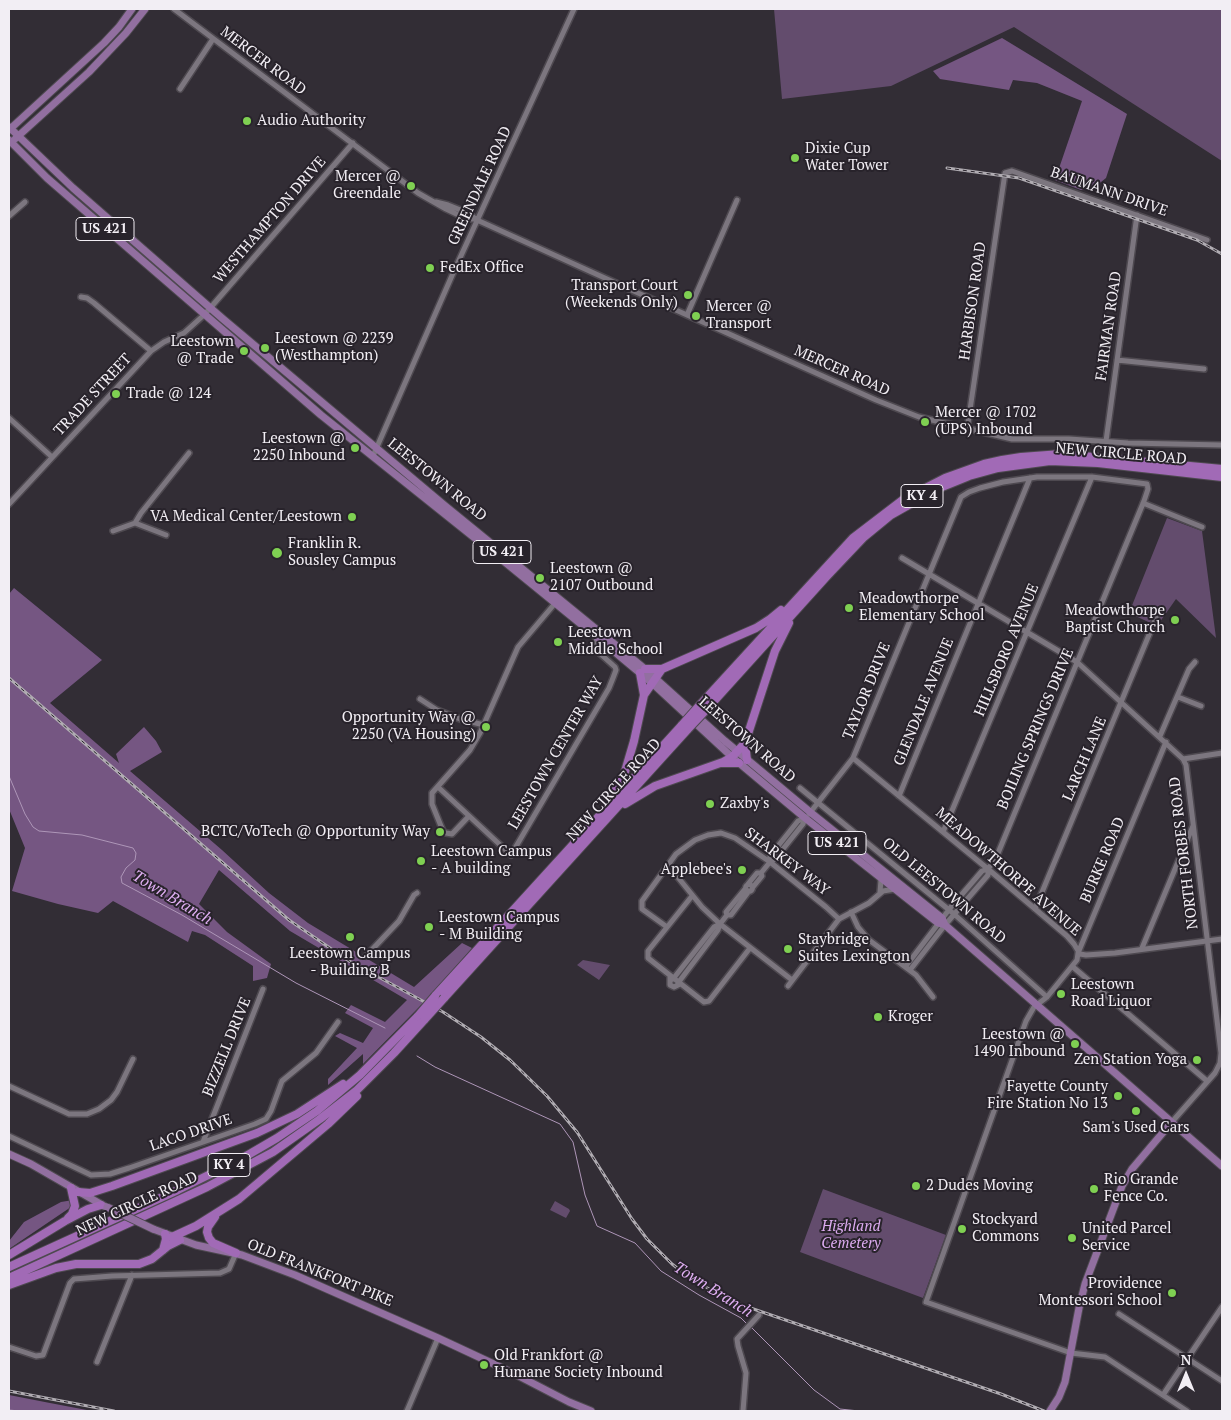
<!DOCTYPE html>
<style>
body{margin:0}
#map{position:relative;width:1231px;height:1420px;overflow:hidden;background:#322d35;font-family:"PT Serif",serif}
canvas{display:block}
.frame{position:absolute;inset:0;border:10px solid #f2eef4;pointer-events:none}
.north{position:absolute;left:1161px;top:1350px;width:50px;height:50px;-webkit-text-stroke:4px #28232b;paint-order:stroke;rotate:0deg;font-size:14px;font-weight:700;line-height:20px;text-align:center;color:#f2eef4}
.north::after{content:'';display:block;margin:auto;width:18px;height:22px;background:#f2eef4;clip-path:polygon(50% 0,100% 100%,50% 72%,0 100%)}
</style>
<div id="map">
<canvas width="1231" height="1420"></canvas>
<div class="frame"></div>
<div class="north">N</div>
</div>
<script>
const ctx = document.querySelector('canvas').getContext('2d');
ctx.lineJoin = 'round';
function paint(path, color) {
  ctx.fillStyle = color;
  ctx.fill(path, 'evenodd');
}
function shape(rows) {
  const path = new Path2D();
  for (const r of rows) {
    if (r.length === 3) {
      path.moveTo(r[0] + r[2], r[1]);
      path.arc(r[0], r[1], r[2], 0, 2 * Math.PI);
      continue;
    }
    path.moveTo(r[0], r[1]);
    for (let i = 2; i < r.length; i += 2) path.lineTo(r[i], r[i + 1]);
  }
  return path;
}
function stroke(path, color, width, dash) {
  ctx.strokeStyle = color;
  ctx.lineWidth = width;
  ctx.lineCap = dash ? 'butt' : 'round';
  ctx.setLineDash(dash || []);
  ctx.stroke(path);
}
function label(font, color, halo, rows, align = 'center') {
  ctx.font = font + ' "PT Serif",serif';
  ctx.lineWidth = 4;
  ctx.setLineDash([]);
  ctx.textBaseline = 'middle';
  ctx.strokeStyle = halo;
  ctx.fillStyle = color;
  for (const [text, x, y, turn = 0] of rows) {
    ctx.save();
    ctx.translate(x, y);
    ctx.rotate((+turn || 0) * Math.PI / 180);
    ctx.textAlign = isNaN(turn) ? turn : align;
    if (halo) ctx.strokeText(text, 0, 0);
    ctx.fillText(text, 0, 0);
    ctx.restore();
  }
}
const green = shape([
 [774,9,1222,9,1222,161,1014,27,891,86,782,99],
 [1167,518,1202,531,1216,638,1176,599,1157,626,1129,613],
 [583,960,610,965,599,980,577,965],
 [823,1189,946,1235,923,1298,800,1252],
 [555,1201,569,1209,570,1211,566,1218,550,1210]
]);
const forest = shape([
 [1002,38,1127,114,1106,178,1096,186,1081,190,1055,180,1082,101,1037,83,1013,80,1009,90,940,79,933,71],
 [14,588,102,660,50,703,119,763,116,754,144,727,156,741,162,752,130,771,222,850,269,893,308,923,414,987,462,943,472,948,427,999,363,1064,363,1054,328,1085,328,1079,357,1048,335,1036,340,1033,363,1043,373,1028,345,1013,351,1005,385,1022,407,1000,290,931,219,870,199,904,227,932,271,964,267,978,253,981,253,966,205,935,192,931,188,942,113,901,98,913,58,904,12,891,25,848,9,809,9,594],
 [73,1200,71,1207,9,1249,9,1241,24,1222,61,1202],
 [9,1395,50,1403,92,1411,9,1411]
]);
const stream = shape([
 [9,776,25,814,33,827,39,831,82,835,133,848,136,853,135,860,126,868,121,877,122,883,182,915,296,983,385,1028],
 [417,1056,435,1067,560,1124,573,1142,585,1195,597,1226,635,1243,661,1271,699,1295,741,1318,747,1324],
 [750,1326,814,1390,840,1409,859,1411],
 [9,1410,19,1411]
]);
const minor = shape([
 [174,9,418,193,446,209,467,219,475,219],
 [180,89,213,39],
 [436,202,448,205,468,213,477,220,607,279,876,400,919,417,1012,439,1069,439,1128,443,1222,445],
 [9,216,25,202],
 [81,297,87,298,94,303,151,351],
 [687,315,737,200],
 [1117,360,1204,369],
 [9,418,52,457],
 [967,430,1005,173,1012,171,1207,240],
 [1106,441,1137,215],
 [373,456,454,271,574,9],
 [1143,503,1202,527],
 [9,504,151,351,164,342,184,333,205,314,353,143],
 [135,523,141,513,189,453],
 [113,531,135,523,166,535],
 [902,558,1077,662,1183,759,1186,765,1221,1053,1220,1063,1215,1073,1171,1123],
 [1178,697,1201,706],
 [420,699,437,710,460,719,484,725],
 [1160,736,1189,669,1195,662],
 [1166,742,1078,953,1077,960,1047,997,1034,1007,1026,1021,926,1302,1071,1353,1105,1357,1187,1411],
 [853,758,988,869,1067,936,1074,944,1080,954,1086,955,1115,953,1222,939],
 [1183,759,1222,753],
 [438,787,511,855,609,688,613,678,616,670,615,667,596,650,595,647,595,643,600,636],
 [800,788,954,914,1047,997],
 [899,796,1030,478],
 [809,814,853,758,961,497,969,492,980,488,1003,482,1037,477,1092,477,1147,484,1148,489,1144,501,996,858,988,869,988,875,945,925,910,970],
 [469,816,452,834,446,833,443,831,432,804,432,793,470,750,480,733,518,647,557,601],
 [943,832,1092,477],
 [668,865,702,907,720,924,792,980],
 [879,876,881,880,880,892],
 [748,884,757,873,761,873],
 [749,888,3.5],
 [753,887,762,876,761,873,770,862,775,859,803,824,805,818,798,821,770,856,770,862],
 [692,896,648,951,648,958,704,1002,709,1001,750,948],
 [1035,909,1156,618],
 [851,912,858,927,869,940,916,975,933,997],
 [727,915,726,912,745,889],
 [667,927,642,909,642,901,676,854,695,840,708,835,721,833,735,838,770,862,826,907,839,919],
 [1142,948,1193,826],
 [366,956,399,921,414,895,417,893],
 [906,966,951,907,982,871,988,869],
 [1073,967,1207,1081],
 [670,977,670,985,674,987,680,984],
 [673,979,714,927,720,924],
 [678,983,718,930,720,924,727,915,731,915,749,891],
 [788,986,839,919,869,903,883,891,895,889],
 [9,1086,69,1114,87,1114,99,1109,111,1100,117,1092,133,1059],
 [9,1136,91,1175,110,1174,129,1168,255,1124,266,1119,271,1111,282,1081,316,1053,338,1022],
 [203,1142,263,989],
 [1119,1314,1222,1381],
 [9,1347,36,1356,43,1355,70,1283,74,1279,112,1276,220,1273,229,1269,236,1253],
 [97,1362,132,1275],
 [1163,1395,1222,1307],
 [407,1411,438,1338],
 [743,1411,746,1373,738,1346,737,1339,759,1315]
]);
const major = shape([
 [9,127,73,188,223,319,444,505,645,669,725,741,810,812,942,918,945,925,1222,1166],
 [9,130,104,43,119,27,132,9],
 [15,139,89,72,126,33,145,9],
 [9,140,47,178,321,415,506,563,598,638,652,683,732,757,805,818,938,923,945,925],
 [9,1154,31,1164,104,1206],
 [153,1229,196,1245,242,1255,295,1275,438,1338,513,1373,569,1402,591,1411],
 [1050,1411,1059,1397,1065,1382,1079,1308,1085,1284,1122,1186,1132,1169,1171,1123]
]);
const highway = shape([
 [645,669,662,669,756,628,770,619,781,610],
 [644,695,662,669],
 [699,706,853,538,904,499,945,478,984,464,1002,460,1021,457,1061,454,1222,469],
 [705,711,827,576,863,538,891,515,937,489,969,476,998,468,1050,461,1098,463,1222,477],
 [747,760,745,743,775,651,789,623],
 [722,763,739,763],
 [613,795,624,775,634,741,644,695,640,673],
 [625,804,655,786,723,762,732,757,745,743],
 [435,996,682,725],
 [444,998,688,729],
 [78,1192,90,1193,112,1186,257,1133,297,1114,343,1084],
 [215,1217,208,1227,207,1232,209,1238,213,1243,236,1253],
 [68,1218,72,1214,75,1206,71,1188],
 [172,1237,196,1226,239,1199,328,1124,357,1096],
 [163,1250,166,1239,165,1234],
 [9,1255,65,1221,88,1209,101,1205],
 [9,1267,178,1190,241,1159,277,1138,317,1111,360,1075,418,1016],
 [9,1278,207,1187,273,1152,320,1119,356,1091,394,1053,425,1019],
 [9,1285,56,1268,76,1264,139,1264,152,1259,168,1246,180,1240]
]);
const rail = shape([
 [947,168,1019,178,1197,240,1222,254],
 [9,678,289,920,349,961,443,1012,481,1037,510,1060,547,1096,577,1132,632,1219,647,1239,672,1264,694,1281,736,1303,1001,1394,1044,1411],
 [9,1391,114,1411]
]);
const majorBridge = shape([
 [107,1207,153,1229]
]);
const highwayBridge = shape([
 [682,725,699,706],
 [688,729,705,711],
 [418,1016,435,996],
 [425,1019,444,998]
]);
const markers = [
 [247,121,5,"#7fd052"],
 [795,158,5,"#7fd052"],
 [411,186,5,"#7fd052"],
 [430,268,5,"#7fd052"],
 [688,295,5,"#7fd052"],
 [696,316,5,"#7fd052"],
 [265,348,5,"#7fd052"],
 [244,351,5,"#7fd052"],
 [116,394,5,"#7fd052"],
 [925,422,5,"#7fd052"],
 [355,448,5,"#7fd052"],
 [352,517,5,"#7fd052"],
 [277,553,6,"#7fd052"],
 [540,578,5,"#7fd052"],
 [849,608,5,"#7fd052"],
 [1175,620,5,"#7fd052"],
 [558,642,5,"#7fd052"],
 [486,727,5,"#7fd052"],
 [710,804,5,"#7fd052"],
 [440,832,5,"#7fd052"],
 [421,861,5,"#7fd052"],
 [742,870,5,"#7fd052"],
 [429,927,5,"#7fd052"],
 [350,937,5,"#7fd052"],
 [788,949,5,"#7fd052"],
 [1061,994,5,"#7fd052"],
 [878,1017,5,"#7fd052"],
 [1075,1044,5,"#7fd052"],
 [1197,1060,5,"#7fd052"],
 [1118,1096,5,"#7fd052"],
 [1136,1111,5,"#7fd052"],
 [916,1186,5,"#7fd052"],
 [1094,1189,5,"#7fd052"],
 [962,1229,5,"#7fd052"],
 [1072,1238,5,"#7fd052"],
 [1172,1293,5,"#7fd052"],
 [484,1365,5,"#7fd052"]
];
const shields = [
 [105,229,58],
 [922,496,42],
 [502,552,58],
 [837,843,58],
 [229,1165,42]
];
const shieldNames = [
 ["US 421",105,229],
 ["KY 4",922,496],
 ["US 421",502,552],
 ["US 421",837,843],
 ["KY 4",229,1165]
];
const streetNames = [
 ["MERCER ROAD",263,61,37],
 ["GREENDALE ROAD",480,186,-65],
 ["BAUMANN DRIVE",1109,192,19],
 ["WESTHAMPTON DRIVE",270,220,-49],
 ["HARBISON ROAD",973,301,-82],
 ["FAIRMAN ROAD",1109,326,-82],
 ["MERCER ROAD",842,371,24],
 ["TRADE STREET",93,395,-47],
 ["NEW CIRCLE ROAD",1121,454,5],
 ["LEESTOWN ROAD",437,480,39],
 ["HILLSBORO AVENUE",1007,650,-67],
 ["TAYLOR DRIVE",867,691,-68],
 ["GLENDALE AVENUE",924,702,-68],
 ["BOILING SPRINGS DRIVE",1036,729,-67],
 ["LEESTOWN ROAD",747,740,41],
 ["LEESTOWN CENTER WAY",556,753,-60],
 ["LARCH LANE",1085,759,-67],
 ["NEW CIRCLE ROAD",614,790,-48],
 ["NORTH FORBES ROAD",1184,853,-97],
 ["BURKE ROAD",1103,860,-67],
 ["SHARKEY WAY",787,862,37],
 ["MEADOWTHORPE AVENUE",1008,872,41],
 ["OLD LEESTOWN ROAD",944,891,40],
 ["BIZZELL DRIVE",227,1047,-68],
 ["LACO DRIVE",191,1133,-19],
 ["NEW CIRCLE ROAD",137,1204,-25],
 ["OLD FRANKFORT PIKE",320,1273,22]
];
const poiNames = [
 ["Audio Authority",257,121],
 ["Dixie Cup",805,149],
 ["Water Tower",805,166],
 ["Mercer @",401,177,"right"],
 ["Greendale",401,194,"right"],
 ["FedEx Office",440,268],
 ["Transport Court",678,286,"right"],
 ["(Weekends Only)",678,303,"right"],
 ["Mercer @",706,307],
 ["Transport",706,324],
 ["Leestown @ 2239",275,339],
 ["(Westhampton)",275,356],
 ["Leestown",234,342,"right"],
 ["@ Trade",234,359,"right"],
 ["Trade @ 124",126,394],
 ["Mercer @ 1702",935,413],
 ["(UPS) Inbound",935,430],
 ["Leestown @",345,439,"right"],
 ["2250 Inbound",345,456,"right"],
 ["VA Medical Center/Leestown",342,517,"right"],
 ["Franklin R.",288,544],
 ["Sousley Campus",288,561],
 ["Leestown @",550,569],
 ["2107 Outbound",550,586],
 ["Meadowthorpe",859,599],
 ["Elementary School",859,616],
 ["Meadowthorpe",1165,611,"right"],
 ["Baptist Church",1165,628,"right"],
 ["Leestown",568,633],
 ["Middle School",568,650],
 ["Opportunity Way @",476,718,"right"],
 ["2250 (VA Housing)",476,735,"right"],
 ["Zaxby's",720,804],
 ["BCTC/VoTech @ Opportunity Way",430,832,"right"],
 ["Leestown Campus",431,852],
 ["- A building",431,869],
 ["Applebee's",732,870,"right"],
 ["Leestown Campus",439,918],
 ["- M Building",439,935],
 ["Staybridge",798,940],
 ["Suites Lexington",798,957],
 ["Leestown Campus",350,954,"center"],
 ["- Building B",350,971,"center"],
 ["Leestown",1071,985],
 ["Road Liquor",1071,1002],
 ["Kroger",888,1017],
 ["Leestown @",1065,1035,"right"],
 ["1490 Inbound",1065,1052,"right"],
 ["Zen Station Yoga",1187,1060,"right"],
 ["Fayette County",1108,1087,"right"],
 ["Fire Station No 13",1108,1104,"right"],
 ["Sam's Used Cars",1136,1128,"center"],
 ["Rio Grande",1104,1180],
 ["Fence Co.",1104,1197],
 ["2 Dudes Moving",926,1186],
 ["Stockyard",972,1220],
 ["Commons",972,1237],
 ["United Parcel",1082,1229],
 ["Service",1082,1246],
 ["Providence",1162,1284,"right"],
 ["Montessori School",1162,1301,"right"],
 ["Old Frankfort @",494,1356],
 ["Humane Society Inbound",494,1373]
];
const parkNames = [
 ["Highland",851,1227],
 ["Cemetery",851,1244]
];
const waterNames = [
 ["Town Branch",172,898,31],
 ["Town Branch",713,1290,32]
];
paint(green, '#634c6d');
paint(forest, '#755682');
stroke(stream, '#ae96b8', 1);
stroke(minor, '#4e4950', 8);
stroke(major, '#4e4950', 9);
stroke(highway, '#4e4950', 10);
stroke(minor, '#7c767f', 5);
stroke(major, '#926fa0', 7);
stroke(highway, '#a16ab6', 8);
stroke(rail, '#b0acb2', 3);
stroke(rail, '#28232b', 1, [4]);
stroke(majorBridge, '#4e4950', 9, []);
stroke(highwayBridge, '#4e4950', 10, []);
stroke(majorBridge, '#926fa0', 7);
stroke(highwayBridge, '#a16ab6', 8);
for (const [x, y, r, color] of markers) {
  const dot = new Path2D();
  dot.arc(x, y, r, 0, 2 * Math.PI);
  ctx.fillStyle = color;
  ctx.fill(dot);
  stroke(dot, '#28232b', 2);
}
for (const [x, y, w] of shields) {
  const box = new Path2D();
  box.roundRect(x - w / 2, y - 11.5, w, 23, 4);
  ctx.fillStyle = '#28232b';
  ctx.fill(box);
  stroke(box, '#f2eef4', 1);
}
label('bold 14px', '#f2eef4', null, shieldNames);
label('15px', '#f2eef4', '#28232b', streetNames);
label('15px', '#f2eef4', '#28232b', poiNames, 'left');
label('italic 15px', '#dcabf0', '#28232b', parkNames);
label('italic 16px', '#dfaef2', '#28232b', waterNames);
</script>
